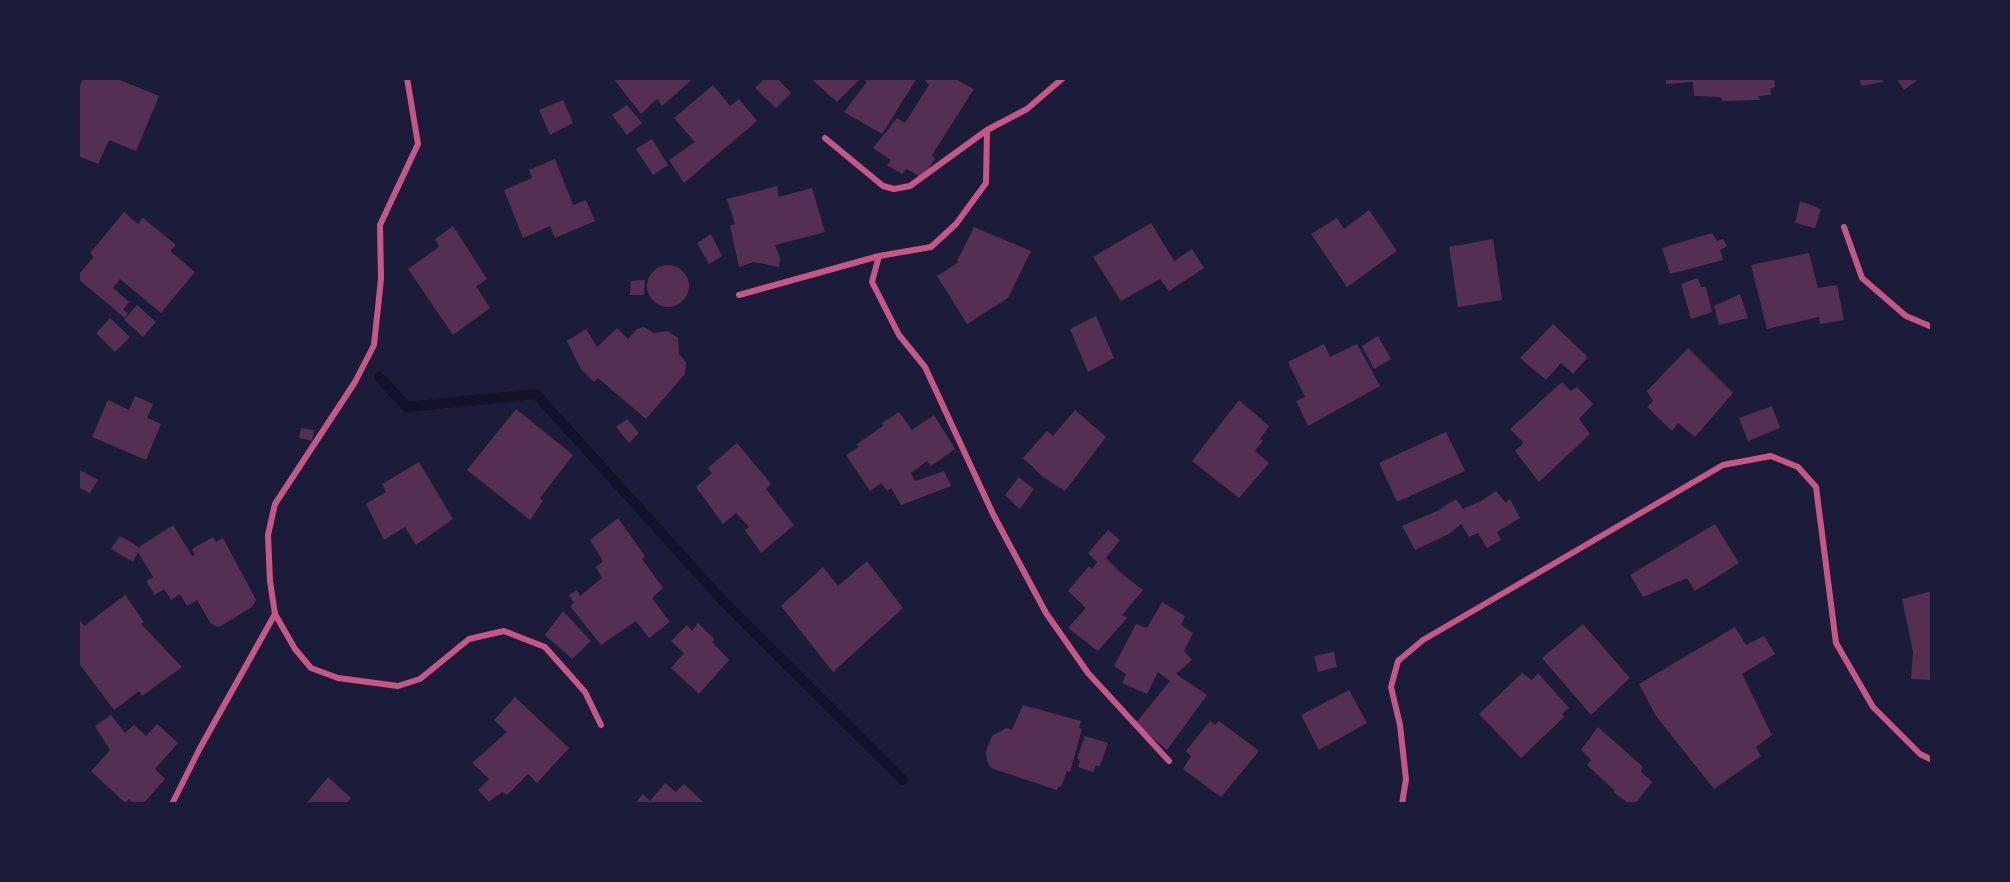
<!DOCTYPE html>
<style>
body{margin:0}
#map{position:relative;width:2010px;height:882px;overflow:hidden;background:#1b1b3a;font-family:Signika,sans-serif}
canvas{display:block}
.frame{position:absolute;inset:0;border:80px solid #1b1b3a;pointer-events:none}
</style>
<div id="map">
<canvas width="2010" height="882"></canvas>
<div class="frame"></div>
</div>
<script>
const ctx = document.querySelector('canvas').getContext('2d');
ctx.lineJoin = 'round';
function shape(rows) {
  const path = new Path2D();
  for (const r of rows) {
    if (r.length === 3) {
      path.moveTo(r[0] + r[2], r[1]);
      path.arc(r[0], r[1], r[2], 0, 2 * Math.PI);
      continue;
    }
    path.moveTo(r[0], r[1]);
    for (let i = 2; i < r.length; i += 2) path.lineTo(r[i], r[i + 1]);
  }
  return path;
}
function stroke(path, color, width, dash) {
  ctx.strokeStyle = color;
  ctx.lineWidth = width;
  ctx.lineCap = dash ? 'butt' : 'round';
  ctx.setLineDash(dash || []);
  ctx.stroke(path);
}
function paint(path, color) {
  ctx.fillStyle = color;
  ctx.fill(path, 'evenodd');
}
const stream = shape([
 [379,377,407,407,536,394,722,600,903,780]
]);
const building = shape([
 [83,78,115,78,159,96,136,151,109,140,98,164,78,156,78,91],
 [613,78,694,78,662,106,657,99,641,114],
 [765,78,777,78,791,93,776,108,755,88],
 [810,78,861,78,837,102],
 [865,78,917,78,882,134,844,112,866,83],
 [923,78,953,78,974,89,932,155,935,159,922,178,907,169,902,174,887,165,891,160,873,148,897,118,905,123,929,85],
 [1666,78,1774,78,1775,87,1770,89,1771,95,1758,96,1760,100,1723,101,1720,97,1694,96,1693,82,1666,84],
 [1859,78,1883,78,1883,82,1861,86],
 [1896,78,1920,78,1904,90],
 [713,85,730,106,739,99,757,121,684,183,669,160,695,142,674,118],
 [563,100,573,123,550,135,539,110],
 [627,105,642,123,627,135,612,115],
 [652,139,668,165,653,175,636,149],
 [555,159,573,205,586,200,595,221,555,238,550,226,523,238,504,190,532,178,529,170],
 [777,186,779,197,812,188,825,232,775,245,780,258,779,267,754,262,739,267,730,226,735,224,727,199],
 [1800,201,1821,209,1815,228,1795,223],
 [1369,210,1397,251,1347,287,1311,234,1337,218,1344,229],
 [124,212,138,224,143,218,176,245,170,251,195,272,161,313,120,279,113,288,129,302,123,310,128,313,125,318,78,279,78,275,94,257,90,253],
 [1151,223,1174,261,1192,249,1204,268,1169,291,1160,279,1121,301,1093,257],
 [453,226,487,279,476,286,490,308,453,335,408,269,439,247,435,239],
 [974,227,1031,251,1008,298,967,324,937,276,959,262,957,261],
 [1712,233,1717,241,1723,239,1727,246,1720,250,1723,260,1670,274,1662,248],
 [711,234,722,256,709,264,697,243],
 [1493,239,1502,300,1458,307,1449,247],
 [1809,253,1818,288,1837,285,1844,320,1820,324,1819,317,1767,329,1751,265],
 [668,286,21],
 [1698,278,1701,287,1706,287,1712,312,1691,319,1681,284],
 [645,280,644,295,630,295,631,281],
 [1740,294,1748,318,1719,325,1714,306],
 [137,305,156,322,143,337,124,320],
 [1096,316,1114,358,1088,372,1070,329],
 [110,318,130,337,115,352,96,333],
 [1553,324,1588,357,1573,374,1561,363,1546,380,1520,358],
 [644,327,654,333,668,331,678,338,679,354,686,362,685,374,646,419,598,378,594,382,581,369,567,341,586,329,597,347,617,328,628,339,637,329],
 [1378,336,1391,359,1374,369,1362,346],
 [1324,344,1330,357,1357,344,1380,386,1308,426,1296,401,1305,397,1288,362],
 [1688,348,1733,393,1695,437,1678,423,1672,431,1647,407,1653,401,1647,391],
 [1562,382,1571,391,1577,387,1593,404,1579,419,1590,434,1539,482,1515,451,1524,443,1510,429],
 [135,396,153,404,147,418,161,424,146,460,92,437,108,400,129,410],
 [1239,400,1269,426,1260,439,1263,441,1255,451,1269,463,1239,498,1192,461],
 [1772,406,1780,428,1748,441,1739,418],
 [516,409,573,455,540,498,543,501,530,520,467,470],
 [1075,410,1106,437,1065,491,1043,477,1023,458,1047,431,1053,436],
 [899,412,912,430,934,415,955,449,931,466,927,461,911,473,915,481,944,471,951,486,901,505,891,488,887,491,881,483,870,491,846,455,859,447,857,444,883,426,882,423],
 [627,419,639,433,629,443,616,427],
 [301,428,314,430,312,441,299,438],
 [1446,432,1465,471,1397,502,1379,463],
 [737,443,771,484,766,489,794,525,761,553,745,530,749,527,736,513,723,524,696,487,712,473,708,468],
 [419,462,453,519,416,545,405,527,384,540,366,504,386,492,382,484],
 [78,469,98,480,90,493,78,487],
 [1019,477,1034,489,1020,509,1005,495],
 [1496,491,1506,503,1510,499,1520,518,1497,532,1501,540,1487,548,1478,533,1469,537,1461,524,1449,534,1415,550,1402,526,1437,511,1456,499,1463,509,1481,501],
 [618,518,645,556,642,559,663,588,652,598,670,622,649,638,636,621,601,645,570,606,574,603,569,595,577,590,580,596,602,578,596,567,603,561,590,540],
 [1715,524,1739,563,1695,591,1687,578,1643,597,1630,575],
 [173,525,192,556,195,555,192,549,213,537,216,542,223,538,256,600,252,607,219,627,211,624,197,600,187,606,180,594,171,600,164,589,155,595,146,581,153,577,138,552,133,562,111,549,120,536,139,547],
 [1108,530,1120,540,1106,558,1122,574,1143,590,1122,615,1127,618,1098,651,1068,628,1086,608,1068,591,1089,566,1092,569,1097,562,1088,553],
 [867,561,903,608,833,672,781,606,823,567,838,586],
 [1932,591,1932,680,1911,679,1913,652,1902,599],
 [125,595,144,622,141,624,182,667,142,696,139,691,114,710,78,662,78,618,84,626],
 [1162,602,1185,616,1181,625,1193,633,1184,651,1192,660,1176,674,1207,695,1167,750,1135,724,1170,681,1158,672,1147,694,1122,683,1126,674,1114,666,1136,624,1147,628],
 [563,611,591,641,572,659,545,635],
 [698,623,714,639,712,642,729,660,699,694,671,668,684,653,671,641,687,625,692,631],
 [1583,624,1630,678,1591,715,1542,658],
 [1735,627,1746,645,1764,636,1775,654,1742,674,1772,735,1756,747,1761,756,1714,789,1656,716,1639,684],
 [1334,652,1337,667,1318,672,1314,656],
 [1522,673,1532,680,1538,673,1569,708,1562,714,1564,717,1521,758,1479,714],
 [1349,690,1367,723,1319,750,1301,715],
 [515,697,569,748,537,783,528,774,507,795,502,792,489,802,478,790,489,779,472,763,507,732,494,720],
 [1023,705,1081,721,1079,728,1082,729,1070,772,1067,771,1061,787,1059,786,1057,790,991,768,987,761,986,752,992,736,1006,728,1012,730],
 [111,715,125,733,134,725,146,736,157,724,178,743,155,769,165,779,143,804,134,804,129,799,125,803,91,771,110,750,95,726],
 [1210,721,1215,725,1219,721,1259,751,1221,797,1183,769,1191,756,1186,751],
 [1598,727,1643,767,1641,772,1652,782,1635,804,1630,804,1614,793,1614,790,1587,765,1591,760,1581,750],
 [1085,736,1108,743,1100,766,1096,766,1093,772,1078,767,1080,761,1077,758],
 [328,777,351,798,346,804,306,804],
 [665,783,676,792,684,784,703,802,635,804,643,794,650,801]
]);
const minor = shape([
 [825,138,883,186,894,189,910,186,987,130],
 [1844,227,1862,278,1906,316,1932,327],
 [879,256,872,282,899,335,925,367,993,514,1046,613,1088,673,1169,761],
 [739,295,879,256,931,247,956,224,986,183,987,130,1027,109,1063,78],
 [275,614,295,649,311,668,338,678,398,686,420,679,469,639,504,631,545,647,585,692,601,725],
 [172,804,200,748,275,614,270,581,268,535,275,504,355,382,374,345,381,279,380,225,418,144,407,78],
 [1402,804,1406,779,1400,725,1391,687,1398,661,1423,640,1723,465,1771,456,1798,467,1816,487,1836,643,1873,707,1920,754,1932,760]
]);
stroke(stream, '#12122b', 10);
paint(building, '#542f53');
stroke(minor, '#c65784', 6);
</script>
